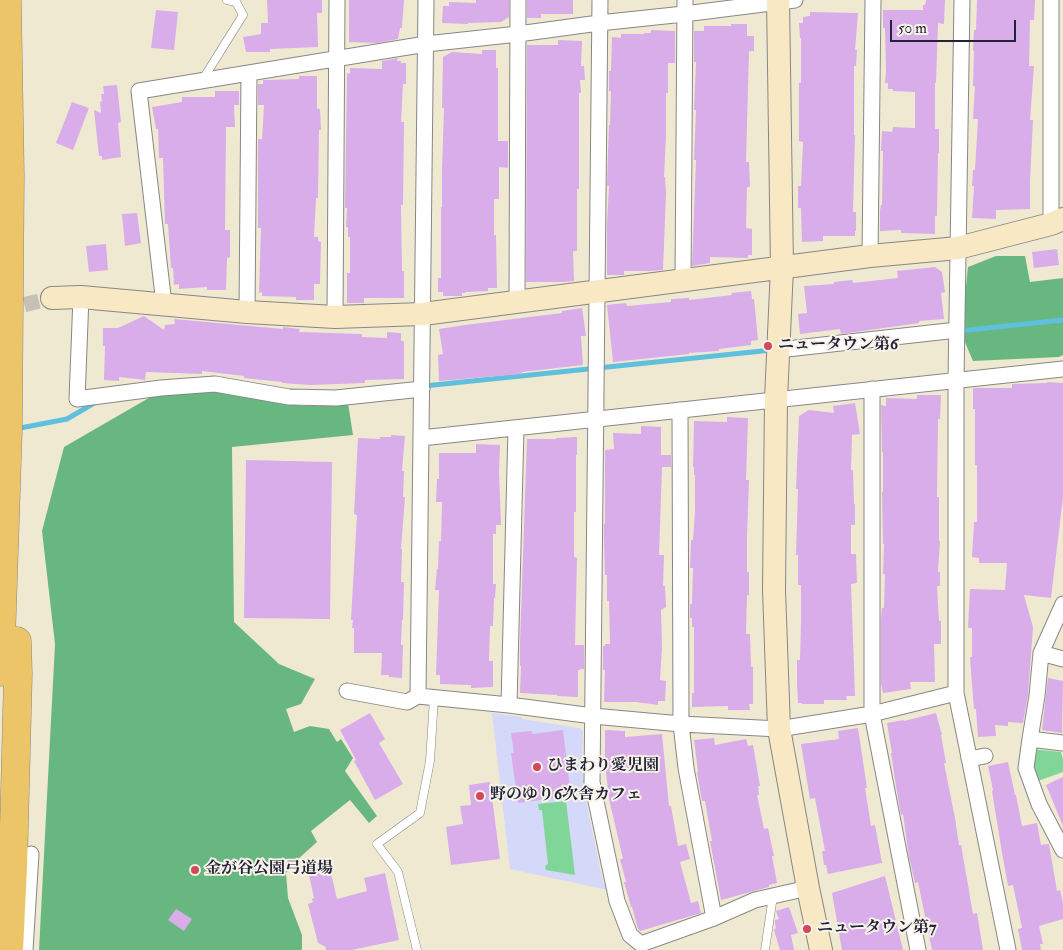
<!DOCTYPE html>
<meta charset="utf-8">
<style>
body{margin:0}
#map{position:relative;width:1063px;height:950px;overflow:hidden;background:#f0e9d2;font-family:"IM FELL Double Pica",serif}
canvas{display:block}
.scale{position:absolute;left:890px;top:20px;width:126px;height:22px;box-sizing:border-box;border:2px solid #22223b;border-top:0;padding-left:6px;font-size:15px;line-height:18px;white-space:nowrap;color:#22223b;-webkit-text-stroke:4px #f7f3e8;paint-order:stroke}
</style>
<div id="map">
<canvas width="1063" height="950"></canvas>
<div class="scale">50 m</div>
</div>
<script>
const ctx = document.querySelector('canvas').getContext('2d');
ctx.lineJoin = 'round';
function paint(path, color) {
  ctx.fillStyle = color;
  ctx.fill(path, 'evenodd');
}
function shape(rows) {
  const path = new Path2D();
  for (const r of rows) {
    path.moveTo(r[0], r[1]);
    for (let i = 2; i < r.length; i += 2) path.lineTo(r[i], r[i + 1]);
  }
  return path;
}
function stroke(path, color, width, dash) {
  ctx.strokeStyle = color;
  ctx.lineWidth = width;
  ctx.lineCap = dash ? 'butt' : 'round';
  ctx.setLineDash(dash || []);
  ctx.stroke(path);
}
function label(font, color, halo, rows, align = 'center') {
  ctx.font = font + ' "IM FELL Double Pica","Noto Serif JP",serif';
  ctx.lineWidth = 4;
  ctx.setLineDash([]);
  ctx.textBaseline = 'middle';
  ctx.strokeStyle = halo;
  ctx.fillStyle = color;
  for (const [text, x, y, turn = 0] of rows) {
    ctx.save();
    ctx.translate(x, y);
    ctx.rotate((+turn || 0) * Math.PI / 180);
    ctx.textAlign = isNaN(turn) ? turn : align;
    if (halo) ctx.strokeText(text, 0, 0);
    ctx.fillText(text, 0, 0);
    ctx.restore();
  }
}
const built = shape([
 [492,713,522,717,522,719,580,728,583,732,582,770,588,811,603,882,608,890,510,869]
]);
const green = shape([
 [1032,749,1061,752,1063,759,1063,772,1035,782,1031,767],
 [566,801,575,875,546,870,545,866,548,864,542,810,539,810,538,804]
]);
const forest = shape([
 [996,256,1025,256,1030,282,1063,278,1063,355,1059,357,973,361,964,340,964,306,968,267],
 [217,390,271,401,303,406,348,403,353,435,232,447,234,622,279,664,315,679,301,704,286,709,294,732,310,726,329,729,337,742,341,739,353,758,345,771,377,816,369,823,350,800,311,831,317,842,298,859,286,873,288,898,302,935,302,949,301,950,39,950,55,644,42,531,64,447,154,395]
]);
const stream = shape([
 [959,331,1063,320],
 [424,386,772,350],
 [15,429,67,419,96,402]
]);
const building = shape([
 [267,0,322,0,322,13,317,13,318,47,270,49,270,52,246,52,243,37,261,34,261,23,268,23],
 [349,0,404,0,402,28,400,28,398,39,377,43,349,42],
 [476,0,509,0,509,17,501,22,468,23,468,24,442,23,443,6,449,6,449,2,476,3],
 [527,0,573,0,573,14,541,14,541,18,527,18],
 [926,0,945,0,944,24,938,23,936,83,935,83,935,129,939,129,939,153,938,153,937,216,935,216,935,234,901,233,901,230,880,231,880,210,881,205,882,205,883,151,881,151,882,131,892,132,893,127,915,128,915,92,893,91,893,89,888,89,888,83,885,83,886,70,885,28,883,28,883,10,923,10,923,5,925,5],
 [977,0,1035,0,1034,20,1030,20,1029,66,1034,66,1030,120,1033,120,1030,180,1030,209,996,210,996,219,972,218,974,186,972,186,973,170,975,170,978,119,973,119,975,86,973,86,974,51,973,51,974,30,976,30],
 [156,10,178,12,174,50,151,48],
 [810,12,858,13,855,50,857,50,856,66,854,66,854,135,855,135,853,212,856,212,856,231,855,231,855,236,823,236,823,241,802,242,801,208,798,208,798,186,801,186,803,142,799,141,799,83,801,83,801,38,800,38,799,23,803,23,803,17,810,16],
 [731,24,747,24,747,36,754,36,754,51,749,51,746,162,749,162,750,187,747,187,746,228,752,229,752,255,748,255,748,258,710,257,710,263,692,266,696,160,694,160,696,110,694,110,696,62,694,62,694,31,704,31,704,26,731,26],
 [651,30,675,31,675,63,668,63,668,93,666,93,666,135,664,177,665,177,666,193,663,270,650,271,624,271,624,275,607,275,607,224,609,186,607,186,608,151,609,125,610,125,611,91,609,91,609,71,611,71,612,37,621,38,621,34,644,34,644,33,651,33],
 [558,40,582,41,581,66,584,66,585,80,580,80,581,93,579,93,579,189,577,189,577,251,573,251,574,281,565,282,526,282,527,45,558,45],
 [482,50,496,50,496,68,498,68,498,141,508,141,508,168,499,167,499,199,494,199,494,235,496,235,497,288,488,288,488,291,466,292,465,293,462,293,462,296,443,296,443,292,438,292,438,278,441,278,441,207,442,207,442,170,444,108,442,108,443,57,452,52,482,54],
 [398,58,397,61,401,61,401,63,406,63,406,84,403,84,401,122,404,122,403,205,401,205,402,271,404,271,404,298,364,298,364,303,347,303,347,273,350,273,350,237,348,237,348,227,346,227,347,208,345,208,347,73,350,74,350,68,382,69,382,61],
 [299,76,317,76,317,109,320,109,321,130,319,130,318,198,316,198,314,237,318,237,318,241,321,242,320,284,314,284,314,300,296,300,296,297,262,296,262,292,259,293,261,228,258,228,258,139,262,139,264,105,258,105,258,84,263,84,263,80,267,80,299,79],
 [117,85,121,122,118,123,121,157,102,160,102,156,99,156,94,110,101,113,100,102,102,101,101,94,104,94,103,86],
 [215,91,239,91,239,105,234,105,235,127,226,127,225,230,230,230,230,257,227,258,226,290,207,290,207,287,179,289,179,284,174,285,173,268,171,268,168,224,165,224,163,158,159,158,158,129,156,129,152,107,182,102,182,97,215,97],
 [72,102,89,108,73,150,56,143],
 [137,213,141,243,125,246,122,214],
 [106,244,108,270,89,272,86,246],
 [1057,249,1059,265,1034,268,1032,252],
 [935,267,942,272,945,292,941,293,944,319,919,321,919,323,841,334,840,329,800,334,798,314,807,313,804,286,834,284,834,282,852,280,853,283,898,278,897,271],
 [751,291,752,299,754,299,758,340,751,341,751,345,719,349,719,351,689,353,689,354,613,362,607,305,626,303,627,306,671,302,671,299,689,298,689,300,732,295,731,293],
 [582,308,586,336,581,336,583,365,522,372,522,374,439,381,438,355,443,354,439,329,465,325,562,313,562,311],
 [144,316,164,330,165,325,175,324,174,319,283,329,283,327,300,329,299,332,362,334,362,337,387,338,387,332,401,333,401,341,404,341,404,379,365,380,365,383,310,385,282,383,282,382,244,378,244,376,202,371,202,374,146,372,145,380,119,377,119,381,104,380,105,346,103,346,103,328,118,328],
 [1047,382,1063,383,1063,497,1051,598,1024,595,1033,627,1028,695,1023,723,1008,722,1008,726,995,725,996,736,978,737,976,709,974,709,971,672,970,657,972,657,972,628,968,628,970,589,1005,590,1007,563,979,563,979,558,972,557,974,522,977,522,977,465,975,465,975,409,973,409,973,388,1012,388,1012,384,1047,383],
 [917,395,941,395,940,419,938,419,937,497,939,497,939,541,940,541,938,572,940,572,940,586,937,586,939,621,941,621,941,644,934,644,935,682,910,682,911,689,883,693,881,683,881,619,882,608,884,608,885,574,883,574,884,544,883,544,882,492,883,492,883,452,882,452,881,405,886,406,886,398,917,399],
 [855,403,860,434,852,435,851,470,853,470,854,504,855,504,855,525,851,525,851,554,856,554,857,583,851,584,855,696,846,696,847,700,824,700,824,704,802,704,802,703,798,703,797,684,797,660,800,660,801,622,801,585,798,585,798,555,796,555,798,489,796,489,799,416,809,410,834,413,833,406],
 [727,417,748,418,746,480,749,480,747,536,747,572,749,572,749,595,747,595,746,634,750,634,751,667,753,667,753,704,749,704,750,710,728,710,728,706,692,707,692,693,694,693,694,627,692,627,692,618,690,618,690,604,692,604,693,568,690,568,691,540,693,540,695,511,695,475,694,475,694,467,693,467,694,421,727,422],
 [641,426,661,427,661,455,671,455,671,467,662,467,659,555,664,555,663,586,665,586,666,607,661,610,662,647,660,680,666,681,665,701,658,701,658,705,636,702,604,702,605,670,603,670,603,646,605,646,605,644,610,644,609,601,607,601,607,575,605,575,604,541,604,524,605,524,605,450,614,449,613,433,641,434],
 [391,435,405,436,402,471,404,471,403,497,405,497,401,549,402,549,401,582,404,582,403,620,402,620,401,645,403,645,402,678,389,677,389,675,381,675,382,653,354,653,354,628,352,628,353,620,351,620,357,515,354,514,358,438,380,439,380,437,391,437],
 [577,437,577,455,576,455,576,512,574,512,574,557,577,558,575,645,584,645,584,669,580,669,580,670,578,670,578,697,557,696,557,695,520,693,521,666,520,666,520,643,527,439,556,439,556,438],
 [476,444,500,445,499,472,501,525,496,525,496,534,493,534,493,584,496,584,495,598,494,598,493,626,490,626,489,661,493,661,493,687,471,688,471,685,440,684,440,675,436,675,439,590,435,590,437,569,438,569,439,541,441,541,442,502,436,502,437,479,439,479,439,453,476,453],
 [246,460,332,462,330,619,244,618],
 [1048,678,1063,681,1062,733,1042,730],
 [370,713,385,739,379,743,403,784,375,800,354,761,356,760,340,730],
 [936,713,942,735,941,735,946,763,944,763,955,818,959,845,961,845,973,914,977,913,983,950,932,950,918,882,915,883,909,857,903,814,901,815,896,786,891,753,892,753,887,723,904,720,904,721],
 [858,728,867,788,865,788,871,826,875,825,882,863,828,874,826,865,824,865,822,851,825,851,815,798,810,799,801,744,839,739,838,731],
 [563,730,571,796,518,803,511,753,514,753,511,733,532,731,532,734],
 [605,730,625,731,625,737,662,734,669,806,671,806,678,846,686,844,690,859,680,862,691,903,698,901,701,913,640,931,638,929,632,907,631,907,624,882,626,882,620,859,623,859,609,799,605,764],
 [714,738,715,745,746,739,748,746,753,745,760,786,758,786,759,795,757,795,764,829,768,828,774,856,772,856,777,883,769,885,769,887,721,900,710,841,712,841,705,801,702,801,697,772,698,772,694,740],
 [1008,762,1015,795,1016,795,1022,826,1037,823,1041,845,1049,844,1057,891,1060,890,1063,903,1063,919,1039,926,1043,944,1040,944,1041,950,1022,950,1018,929,1022,928,1013,885,1008,886,1002,853,992,791,993,790,988,766],
 [1063,777,1063,826,1046,785],
 [490,782,500,859,451,865,446,827,463,824,460,806,471,805,469,785],
 [328,861,337,899,367,891,364,878,385,873,399,940,352,950,326,950,326,947,318,943,308,904,313,902,312,899,314,898,307,866],
 [885,876,903,950,842,950,832,893],
 [789,907,798,933,791,935,794,950,780,950,774,930,776,928,775,924,775,920,779,919,776,911],
 [176,909,192,919,184,931,168,920]
]);
const streetTunnel = shape([
 [2,310,52,298]
]);
const lane = shape([
 [203,79,243,15,236,2,227,0],
 [417,950,398,872,377,844,420,813,430,761,434,698],
 [765,950,773,896]
]);
const street = shape([
 [600,0,592,782,617,901,630,935,641,944,714,918,755,900,808,888],
 [962,0,956,380,956,693,1008,950],
 [1051,224,1051,0],
 [870,256,873,0],
 [683,281,685,0],
 [81,297,77,399,161,388,215,384,289,397,336,398,422,389],
 [517,302,518,0],
 [164,304,139,91,426,44,518,34,599,23,684,14,795,0],
 [247,312,249,73],
 [335,317,337,0],
 [778,350,957,330],
 [872,389,872,714,918,950],
 [680,410,681,724,686,768,714,918],
 [421,438,1063,369],
 [1063,604,1041,653,1037,696,1030,739,1026,768,1039,804,1063,850],
 [1041,653,1063,659],
 [347,691,407,702,418,696,509,705,593,716,681,724,779,729,872,714,956,693],
 [418,696,426,0],
 [509,705,516,428],
 [1030,739,1063,743],
 [969,759,985,756],
 [25,950,31,854]
]);
const secondary = shape([
 [778,0,782,268,776,399,774,590,779,729,808,888,821,950],
 [52,298,81,297,247,312,335,317,423,314,870,256,958,248,1051,224,1063,219]
]);
const highway = shape([
 [0,672,8,429,10,175,7,0],
 [9,950,13,867,18,674,17,641]
]);
const markers = [
 [768,346,5,"#d1495b"],
 [537,767,5,"#d1495b"],
 [480,796,5,"#d1495b"],
 [195,870,5,"#d1495b"],
 [807,929,5,"#d1495b"]
];
const poiNames = [
 ["ニュータウン第6",778,346],
 ["ひまわり愛児園",547,767],
 ["野のゆり6次舎カフェ",490,796],
 ["金が谷公園弓道場",205,870],
 ["ニュータウン第7",817,929]
];
paint(built, '#d4d8f9');
paint(green, '#80d699');
paint(forest, '#68b781');
stroke(stream, '#5fc0dd', 5);
paint(building, '#d8adea');
stroke(streetTunnel, '#c7c1b4', 15, [15, 8]);
stroke(lane, '#898686', 9);
stroke(street, '#898686', 17);
stroke(secondary, '#898686', 24);
stroke(highway, '#898686', 29);
stroke(lane, '#fff', 8);
stroke(street, '#fff', 15);
stroke(secondary, '#f8e8c3', 22);
stroke(highway, '#edc569', 28);
for (const [x, y, r, color] of markers) {
  const dot = new Path2D();
  dot.arc(x, y, r, 0, 2 * Math.PI);
  ctx.fillStyle = color;
  ctx.fill(dot);
  stroke(dot, '#f7f3e8', 2);
}
label('bold 16px', '#22223b', '#f7f3e8', poiNames, 'left');
</script>
